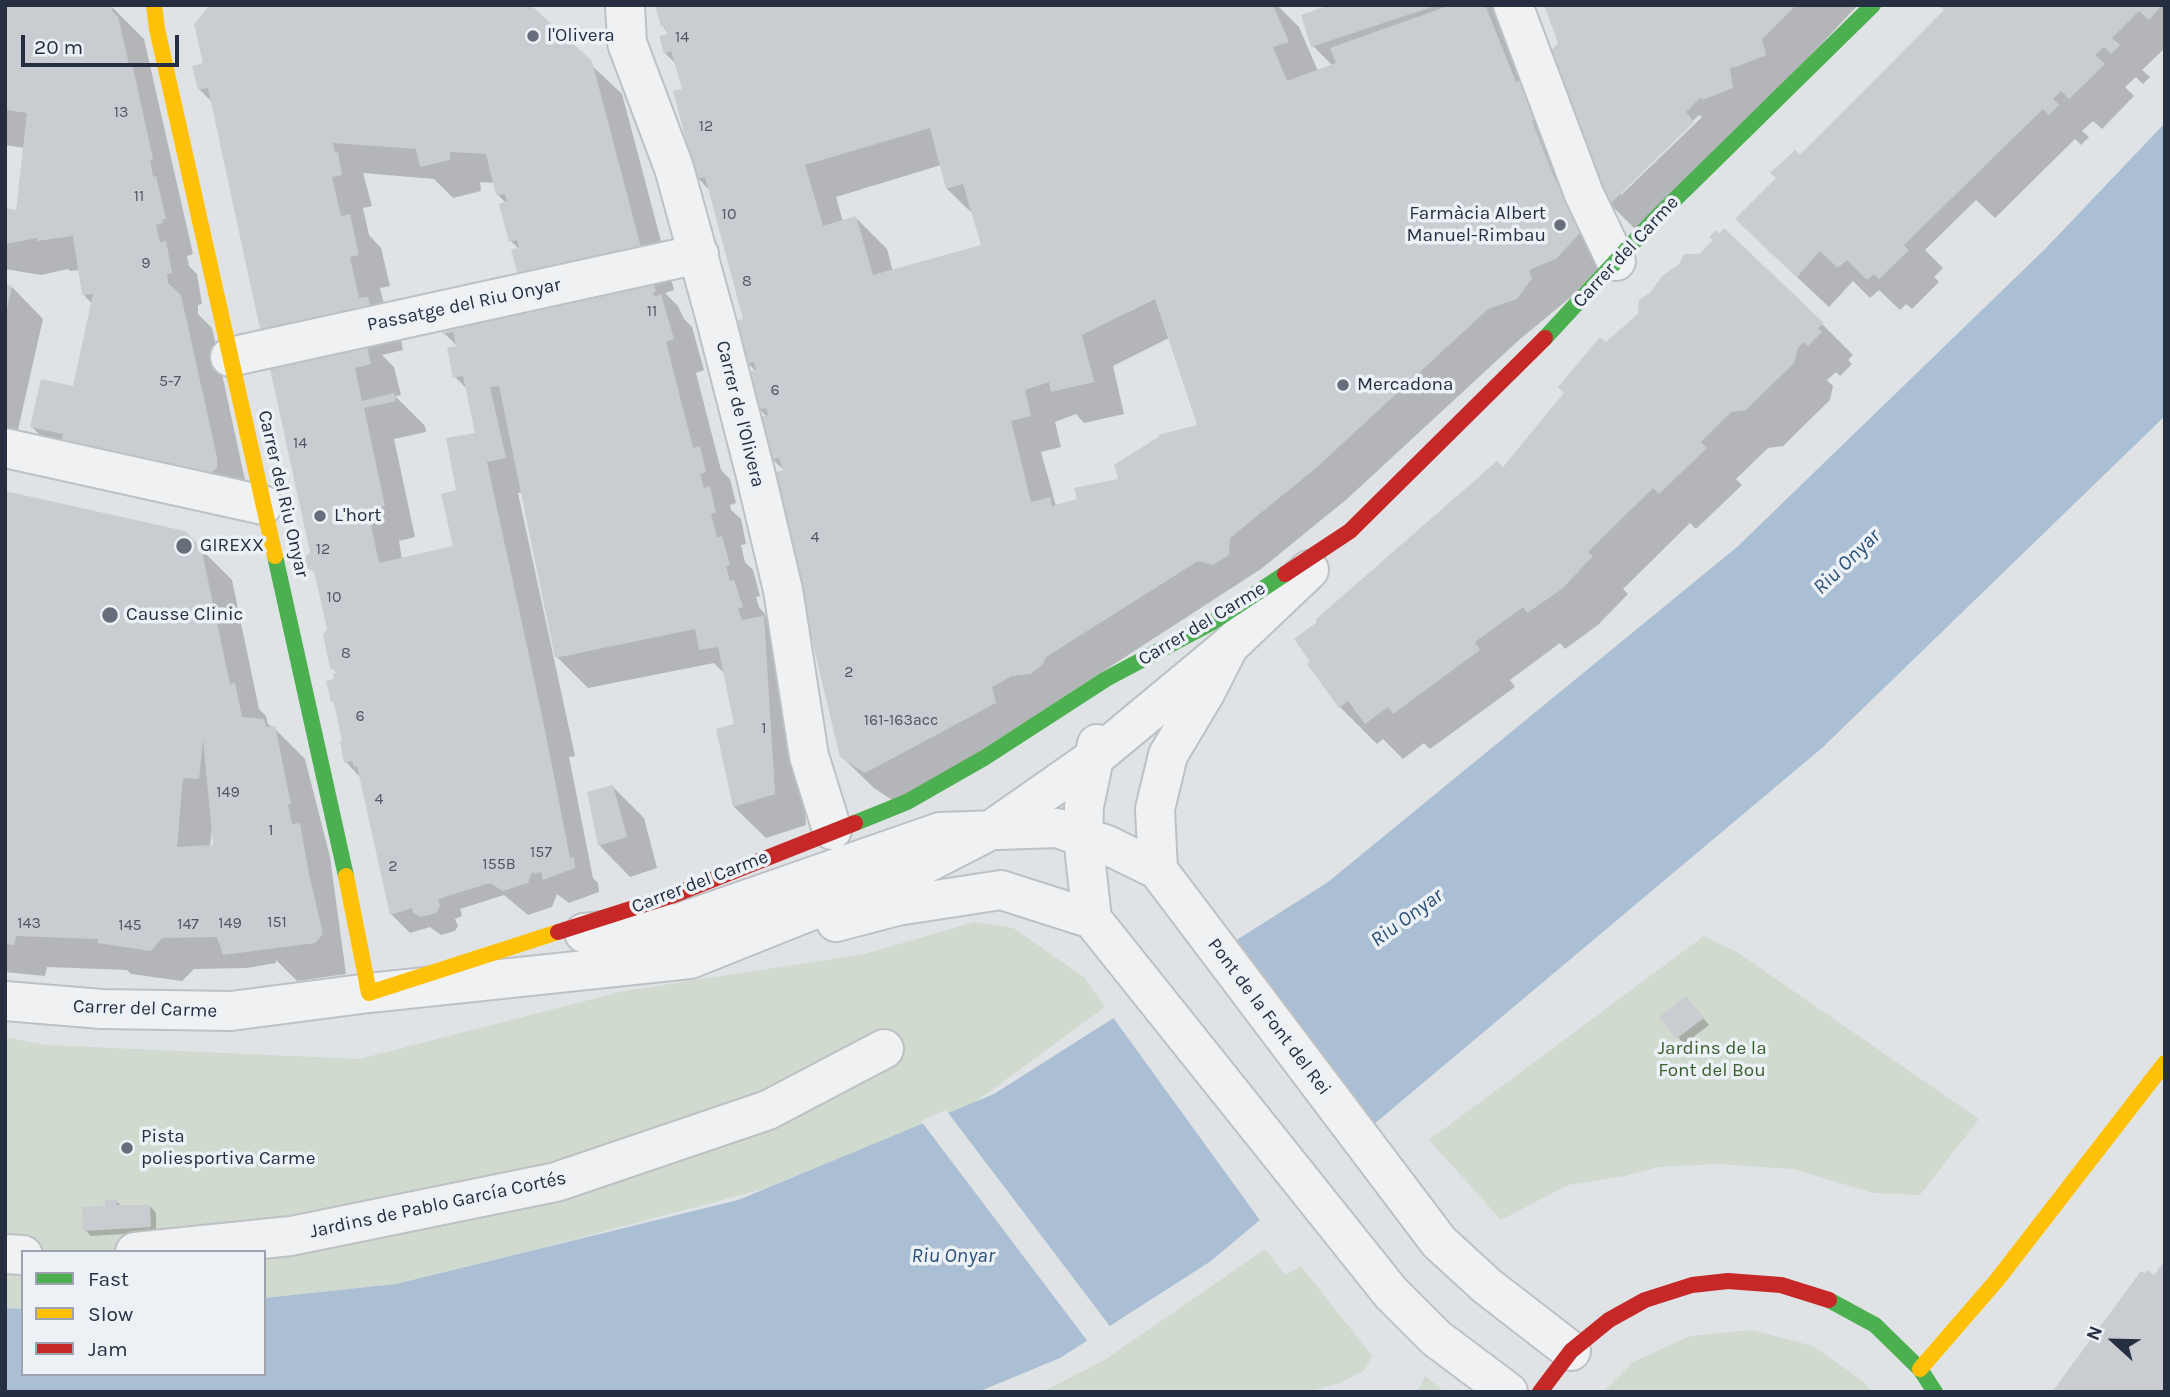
<!DOCTYPE html>
<meta charset="utf-8">
<style>
body{margin:0}
#map{position:relative;width:2170px;height:1397px;overflow:hidden;background:#e0e3e6;font-family:Karla,sans-serif}
canvas{display:block}
.frame{position:absolute;inset:0;border:7px solid #252f41;pointer-events:none}
.legend{position:absolute;left:21px;top:1250px;width:245px;height:126px;box-sizing:border-box;background:#ecf1f6;border:2px solid #9ca3ae;margin:0;padding:9px 12px;list-style:none;font-size:21px;color:#252f41}
.legend li{display:flex;align-items:center;gap:14px;height:35px}
.legend b{width:35px;border:2px solid #9ca3ae}
.north{position:absolute;left:2079px;top:1306px;width:70px;height:70px;-webkit-text-stroke:5px #ecf1f6;paint-order:stroke;rotate:292deg;font-size:19px;font-weight:700;line-height:28px;text-align:center;color:#252f41}
.north::after{content:'';display:block;margin:auto;width:24px;height:32px;background:#252f41;clip-path:polygon(50% 0,100% 100%,50% 72%,0 100%)}
.scale{position:absolute;left:21px;top:35px;width:158px;height:32px;box-sizing:border-box;border:4px solid #252f41;border-top:0;padding-left:9px;font-size:21px;line-height:24px;white-space:nowrap;color:#252f41;-webkit-text-stroke:5px #ecf1f6;paint-order:stroke}
</style>
<div id="map">
<canvas width="2170" height="1397"></canvas>
<div class="frame"></div>
<ul class="legend">
<li><b style="height:9px;background:#4caf50"></b>Fast</li>
<li><b style="height:9px;background:#ffc107"></b>Slow</li>
<li><b style="height:9px;background:#c62828"></b>Jam</li>
</ul>
<div class="north">N</div>
<div class="scale">20 m</div>
</div>
<script>
const ctx = document.querySelector('canvas').getContext('2d');
ctx.lineJoin = 'round';
function paint(path, color) {
  ctx.fillStyle = color;
  ctx.fill(path, 'evenodd');
}
function shape(rows) {
  const path = new Path2D();
  for (const r of rows) {
    path.moveTo(r[0], r[1]);
    for (let i = 2; i < r.length; i += 2) path.lineTo(r[i], r[i + 1]);
  }
  return path;
}
function stroke(path, color, width, dash) {
  ctx.strokeStyle = color;
  ctx.lineWidth = width;
  ctx.lineCap = dash ? 'butt' : 'round';
  ctx.setLineDash(dash || []);
  ctx.stroke(path);
}
function label(font, color, halo, rows, align = 'center') {
  ctx.font = font + ' Karla,sans-serif';
  ctx.lineWidth = 7;
  ctx.setLineDash([]);
  ctx.textBaseline = 'middle';
  ctx.strokeStyle = halo;
  ctx.fillStyle = color;
  for (const [text, x, y, turn = 0] of rows) {
    ctx.save();
    ctx.translate(x, y);
    ctx.rotate((+turn || 0) * Math.PI / 180);
    ctx.textAlign = isNaN(turn) ? turn : align;
    if (halo) ctx.strokeText(text, 0, 0);
    ctx.fillText(text, 0, 0);
    ctx.restore();
  }
}
const green = shape([
 [974,922,1013,928,1084,977,1105,1007,974,1103,763,1189,546,1247,396,1284,264,1298,264,1252,23,1252,23,1309,5,1308,5,1037,46,1045,359,1059,624,991,865,954],
 [1704,936,1737,952,1979,1119,1920,1195,1873,1193,1793,1169,1717,1164,1658,1167,1625,1176,1568,1185,1501,1220,1429,1140],
 [1265,1249,1285,1275,1301,1266,1372,1356,1365,1370,1340,1383,1307,1392,1042,1392,1103,1361],
 [1752,1330,1813,1346,1864,1382,1871,1392,1603,1392,1633,1362,1690,1336],
 [1425,1376,1439,1387,1443,1392,1417,1392]
]);
const water = shape([
 [2165,123,2165,416,1822,748,1211,1261,1060,1358,978,1392,5,1392,5,1308,23,1309,23,1374,264,1374,264,1298,396,1284,738,1200,994,1094,1328,882,1737,547,2045,249]
]);
const pier = shape([
 [1232,939,1371,1131,1262,1223,1112,1016],
 [946,1110,1112,1329,1089,1343,921,1121]
]);
const shadow = shape([
 [5,5,110,5,144,39,193,254,187,256,189,266,197,274,202,304,198,305,198,314,212,328,247,489,63,458,32,427,74,388,92,304,83,294,80,270,70,271,68,269,41,275,5,269,5,210,17,212,25,148,5,145],
 [212,5,490,5,532,9,622,94,674,290,665,293,678,306,684,319,692,327,704,370,696,373,721,470,730,479,736,503,730,505,731,510,741,519,746,544,741,545,745,562,753,570,760,596,756,597,759,607,765,614,768,623,795,650,806,825,766,838,734,807,718,730,736,725,725,674,714,663,588,688,557,657,523,492,518,493,575,756,569,757,593,878,598,883,599,892,569,903,557,894,552,907,528,915,504,895,460,909,462,916,455,919,458,926,455,931,441,935,430,927,410,933,391,914,361,778,346,762,345,743,328,682,337,680,339,674,317,575,306,563,312,552,214,104,199,89,205,65],
 [363,173,434,179,453,198,481,191,480,182,495,183,498,195,506,203,511,241,519,249,536,298,444,333,458,347,455,377,468,390,477,434,458,492,455,547,402,559,399,541,415,537,394,439,426,432,425,426,395,396,401,395,394,367,382,355,403,350,399,330,387,317,380,288,390,286,381,248,369,235,363,208,372,206],
 [657,5,1277,5,1299,27,1318,71,1333,66,1313,46,1334,5,1503,5,1612,263,1519,340,1347,499,1261,569,898,804,874,788,842,757,785,471,772,459,767,417,759,409,756,372,748,363,745,320,710,191,698,178,684,90,676,64,665,53,669,36,663,26],
 [941,165,947,189,974,215,983,247,893,272,887,249,856,218,843,222,836,197],
 [1169,338,1199,426,1120,480,1079,501,1056,506,1041,452,1061,447,1055,422,1076,414,1084,423,1124,414,1113,366],
 [1545,5,1858,5,1641,235,1610,204,1560,43],
 [1699,115,1702,117,1621,195,1621,190],
 [1942,5,2165,5,2165,48,2142,70,2150,77,2143,84,2136,77,2125,87,2134,96,2102,129,2093,121,2082,131,2089,137,2081,145,2075,139,1995,218,1976,200,1925,250,1943,268,1934,277,1939,282,1912,309,1906,304,1900,310,1879,290,1870,298,1853,281,1829,307,1768,250,1800,157,1946,10],
 [5,286,12,287,43,319,14,447,5,445],
 [1822,324,1853,355,1848,360,1852,364,1840,376,1836,372,1827,380,1833,386,1830,400,1783,446,1768,448,1736,479,1742,485,1696,529,1690,523,1623,589,1628,594,1598,625,1565,649,1560,643,1510,680,1515,687,1430,749,1424,743,1403,759,1383,739,1377,744,1340,707,1309,664,1503,469,1606,345],
 [5,493,184,532,232,580,259,709,266,716,268,724,274,728,305,759,330,857,346,974,297,981,276,960,276,963,247,968,194,969,182,981,131,974,127,970,47,967,45,976,5,972],
 [212,828,215,846,210,846],
 [613,787,644,818,657,868,630,877,599,845],
 [1692,1004,1709,1025,1684,1044,1661,1017],
 [117,1202,122,1207,150,1206,156,1213,156,1232,91,1236,85,1230]
]);
const building = shape([
 [5,5,113,5,112,11,118,17,129,64,132,63,153,159,150,160,153,177,156,176,166,219,162,220,163,223,156,225,160,242,166,241,172,273,167,274,168,283,181,295,217,457,217,468,211,473,61,443,63,434,30,427,41,379,73,386,93,294,82,295,73,236,37,241,38,238,5,244,5,208,16,210,27,113,5,110],
 [210,5,533,7,592,61,644,259,521,286,511,249,519,248,517,240,509,242,499,204,507,201,505,194,496,195,486,154,450,152,450,160,420,167,416,149,333,143,335,153,338,152,342,175,332,177,341,216,350,214,359,255,350,257,359,298,368,297,373,319,263,343,208,88,198,90,192,66,203,63,194,24],
 [655,5,1273,5,1289,42,1273,47,1287,81,1336,63,1330,48,1451,5,1452,7,1485,5,1516,82,1524,79,1539,117,1532,121,1556,182,1562,180,1582,231,1556,259,1529,270,1532,278,1517,299,1488,309,1316,468,1230,538,1229,555,1213,565,1198,561,1046,657,1043,664,1031,674,1012,676,992,687,996,703,865,773,840,757,772,474,783,470,779,458,771,460,760,417,768,415,766,408,758,410,748,372,756,370,754,362,746,364,735,321,743,319,705,177,696,179,673,91,682,89,671,51,664,54,659,36,667,34,664,26,661,27],
 [930,128,946,189,963,184,981,245,873,275,856,216,823,226,805,165],
 [1155,299,1197,425,1158,435,1160,436,1114,465,1118,479,1074,488,1077,499,1052,506,1050,497,1031,502,1011,421,1031,416,1025,390,1049,382,1051,392,1094,382,1082,335],
 [1329,5,1435,5,1435,6,1311,47,1301,15],
 [1544,5,1796,5,1762,39,1766,55,1734,68,1733,66,1730,70,1733,88,1702,100,1701,97,1686,112,1694,122,1609,205,1549,53,1558,43],
 [1939,5,2162,5,2149,20,2139,11,2112,38,2120,45,2111,54,2104,47,2095,55,2105,64,2069,99,2061,91,2053,99,2059,105,2049,115,2043,109,1904,245,1909,250,1879,279,1874,274,1867,280,1847,260,1838,268,1820,251,1797,277,1735,219,1776,178,1770,173,1795,150,1800,155,1944,10],
 [1724,228,1824,323,1818,328,1822,332,1808,346,1803,342,1798,348,1794,363,1746,410,1731,412,1701,442,1707,448,1659,494,1653,488,1588,552,1593,556,1562,589,1527,613,1523,607,1475,642,1480,650,1393,714,1388,707,1365,724,1348,701,1339,708,1307,664,1310,662,1294,639,1317,622,1315,620,1497,461,1503,467,1564,393,1558,387,1600,337,1606,342,1638,314,1639,300,1650,293,1662,276,1679,264,1684,254,1699,254,1713,240,1709,237,1716,230,1719,234],
 [653,282,656,292,653,292,654,297,661,294,674,339,666,342,693,448,700,446,706,472,700,474,704,488,710,486,716,513,711,514,717,538,722,536,730,565,726,566,730,581,734,580,743,607,738,608,742,620,764,616,775,794,733,807,716,729,734,724,718,647,699,650,695,629,555,658,499,386,490,387,506,458,487,462,544,725,570,858,574,857,575,868,543,880,541,872,534,874,533,870,528,883,503,891,490,883,444,897,438,900,440,906,436,913,421,917,413,913,412,908,390,915,357,766,354,767,352,761,344,763,340,741,342,741,334,702,331,702,326,681,334,679,333,673,337,673,330,668,323,634,327,629,314,571,310,570,304,564,304,559,310,552,267,355,364,334,371,364,355,368,362,401,394,393,396,401,364,408,385,506,368,510,379,563,453,546,441,494,456,490,446,438,475,433,463,376,453,378,447,348,456,346,453,332,442,334,439,317],
 [5,284,12,286,6,313,5,313],
 [5,491,185,531,201,547,230,684,235,683,242,717,264,719,266,727,275,726,291,804,288,805,292,824,300,823,309,874,323,934,315,943,223,955,217,937,162,938,151,951,98,943,98,939,16,936,14,945,5,944],
 [203,739,213,845,177,847,183,778,199,779],
 [613,785,627,837,598,846,587,792],
 [1686,996,1704,1018,1676,1039,1659,1017],
 [105,1200,117,1200,117,1205,150,1205,151,1227,83,1231,82,1207,105,1206],
 [2165,1260,2165,1392,2052,1392,2141,1271,2145,1273,2147,1270,2154,1275]
]);
const street = shape([
 [625,5,627,43,674,168,716,320,755,472,783,590,809,756,832,830],
 [1513,5,1584,194,1616,261],
 [230,357,699,254],
 [5,448,263,505],
 [1158,870,1155,809,1168,755,1205,693,1229,646,1309,570],
 [1092,919,1391,1293,1436,1338,1508,1392],
 [1092,919,1083,837,1084,806,1097,744],
 [836,922,897,906,1001,890,1092,919],
 [584,933,679,923,940,832,1057,828,1107,845,1158,870,1439,1242,1487,1286,1571,1351],
 [5,1001,102,1009,231,1011,369,993,690,959,915,869,991,830,1094,758,1229,646],
 [135,1252,291,1236,556,1182,768,1110,884,1049],
 [5,1254,23,1255]
]);
const fast = shape([
 [1545,338,1654,220,1873,5],
 [275,556,346,876],
 [855,823,907,802,984,758,1106,679,1211,623,1285,574],
 [1829,1300,1875,1325,1920,1369,1935,1392]
]);
const slow = shape([
 [154,5,157,29,275,556],
 [346,876,369,993,558,932],
 [1920,1369,1997,1280,2165,1063]
]);
const jam = shape([
 [1285,574,1350,531,1545,338],
 [558,932,671,896,855,823],
 [1540,1392,1571,1351,1609,1320,1645,1300,1692,1285,1728,1281,1781,1285,1829,1300]
]);
const markers = [
 [533,36,7,"#666e7b"],
 [1560,225,7,"#666e7b"],
 [1343,385,7,"#666e7b"],
 [320,516,7,"#666e7b"],
 [184,546,9,"#666e7b"],
 [110,615,9,"#666e7b"],
 [127,1148,7,"#666e7b"]
];
const numberNames = [
 ["14",682,37],
 ["13",121,112],
 ["12",706,126],
 ["11",139,196],
 ["10",729,214],
 ["9",146,263],
 ["8",747,281],
 ["11",652,311],
 ["5-7",170,381],
 ["6",775,390],
 ["14",300,443],
 ["4",815,537],
 ["12",323,549],
 ["10",334,597],
 ["8",346,653],
 ["2",849,672],
 ["6",360,716],
 ["161-163acc",901,720],
 ["1",764,728],
 ["149",228,792],
 ["4",379,799],
 ["1",271,830],
 ["157",541,852],
 ["155B",499,864],
 ["2",393,866],
 ["151",277,922],
 ["143",29,923],
 ["149",230,923],
 ["147",188,924],
 ["145",130,925]
];
const poiNames = [
 ["l'Olivera",547,36],
 ["Farmàcia Albert",1546,214,"right"],
 ["Manuel-Rimbau",1546,236,"right"],
 ["Mercadona",1357,385],
 ["L'hort",334,516],
 ["GIREXX",200,546],
 ["Causse Clinic",126,615],
 ["Pista",141,1137],
 ["poliesportiva Carme",141,1159]
];
const streetNames = [
 ["Carrer del Carme",1626,252,-47],
 ["Passatge del Riu Onyar",464,305,-12],
 ["Carrer de l'Olivera",740,414,76],
 ["Carrer del Riu Onyar",283,494,77],
 ["Carrer del Carme",1202,624,-31],
 ["Carrer del Carme",700,882,-21],
 ["Carrer del Carme",145,1009,2],
 ["Pont de la Font del Rei",1269,1017,53],
 ["Jardins de Pablo García Cortés",438,1205,-12]
];
const parkNames = [
 ["Jardins de la",1712,1049],
 ["Font del Bou",1712,1071]
];
const waterNames = [
 ["Riu Onyar",1847,562,-44],
 ["Riu Onyar",1407,918,-36],
 ["Riu Onyar",953,1256]
];
paint(green, '#d0dacf');
paint(water, '#aabfd4');
paint(pier, '#e0e3e6');
paint(shadow, '#0003');
paint(building, '#c9ccd0');
stroke(street, '#bec1c4', 42);
stroke(street, '#eff1f2', 38);
stroke(fast, '#4caf50', 16);
stroke(slow, '#ffc107', 16);
stroke(jam, '#c62828', 16);
for (const [x, y, r, color] of markers) {
  const dot = new Path2D();
  dot.arc(x, y, r, 0, 2 * Math.PI);
  ctx.fillStyle = color;
  ctx.fill(dot);
  stroke(dot, '#ecf1f6', 2.5);
}
label('16px', '#4f5766', null, numberNames);
label('19px', '#252f41', '#ecf1f6', poiNames, 'left');
label('19px', '#252f41', '#ecf1f6', streetNames);
label('19px', '#3a5e30', '#ecf1f6', parkNames);
label('italic 21px', '#2b4f79', '#ecf1f6', waterNames);
</script>
